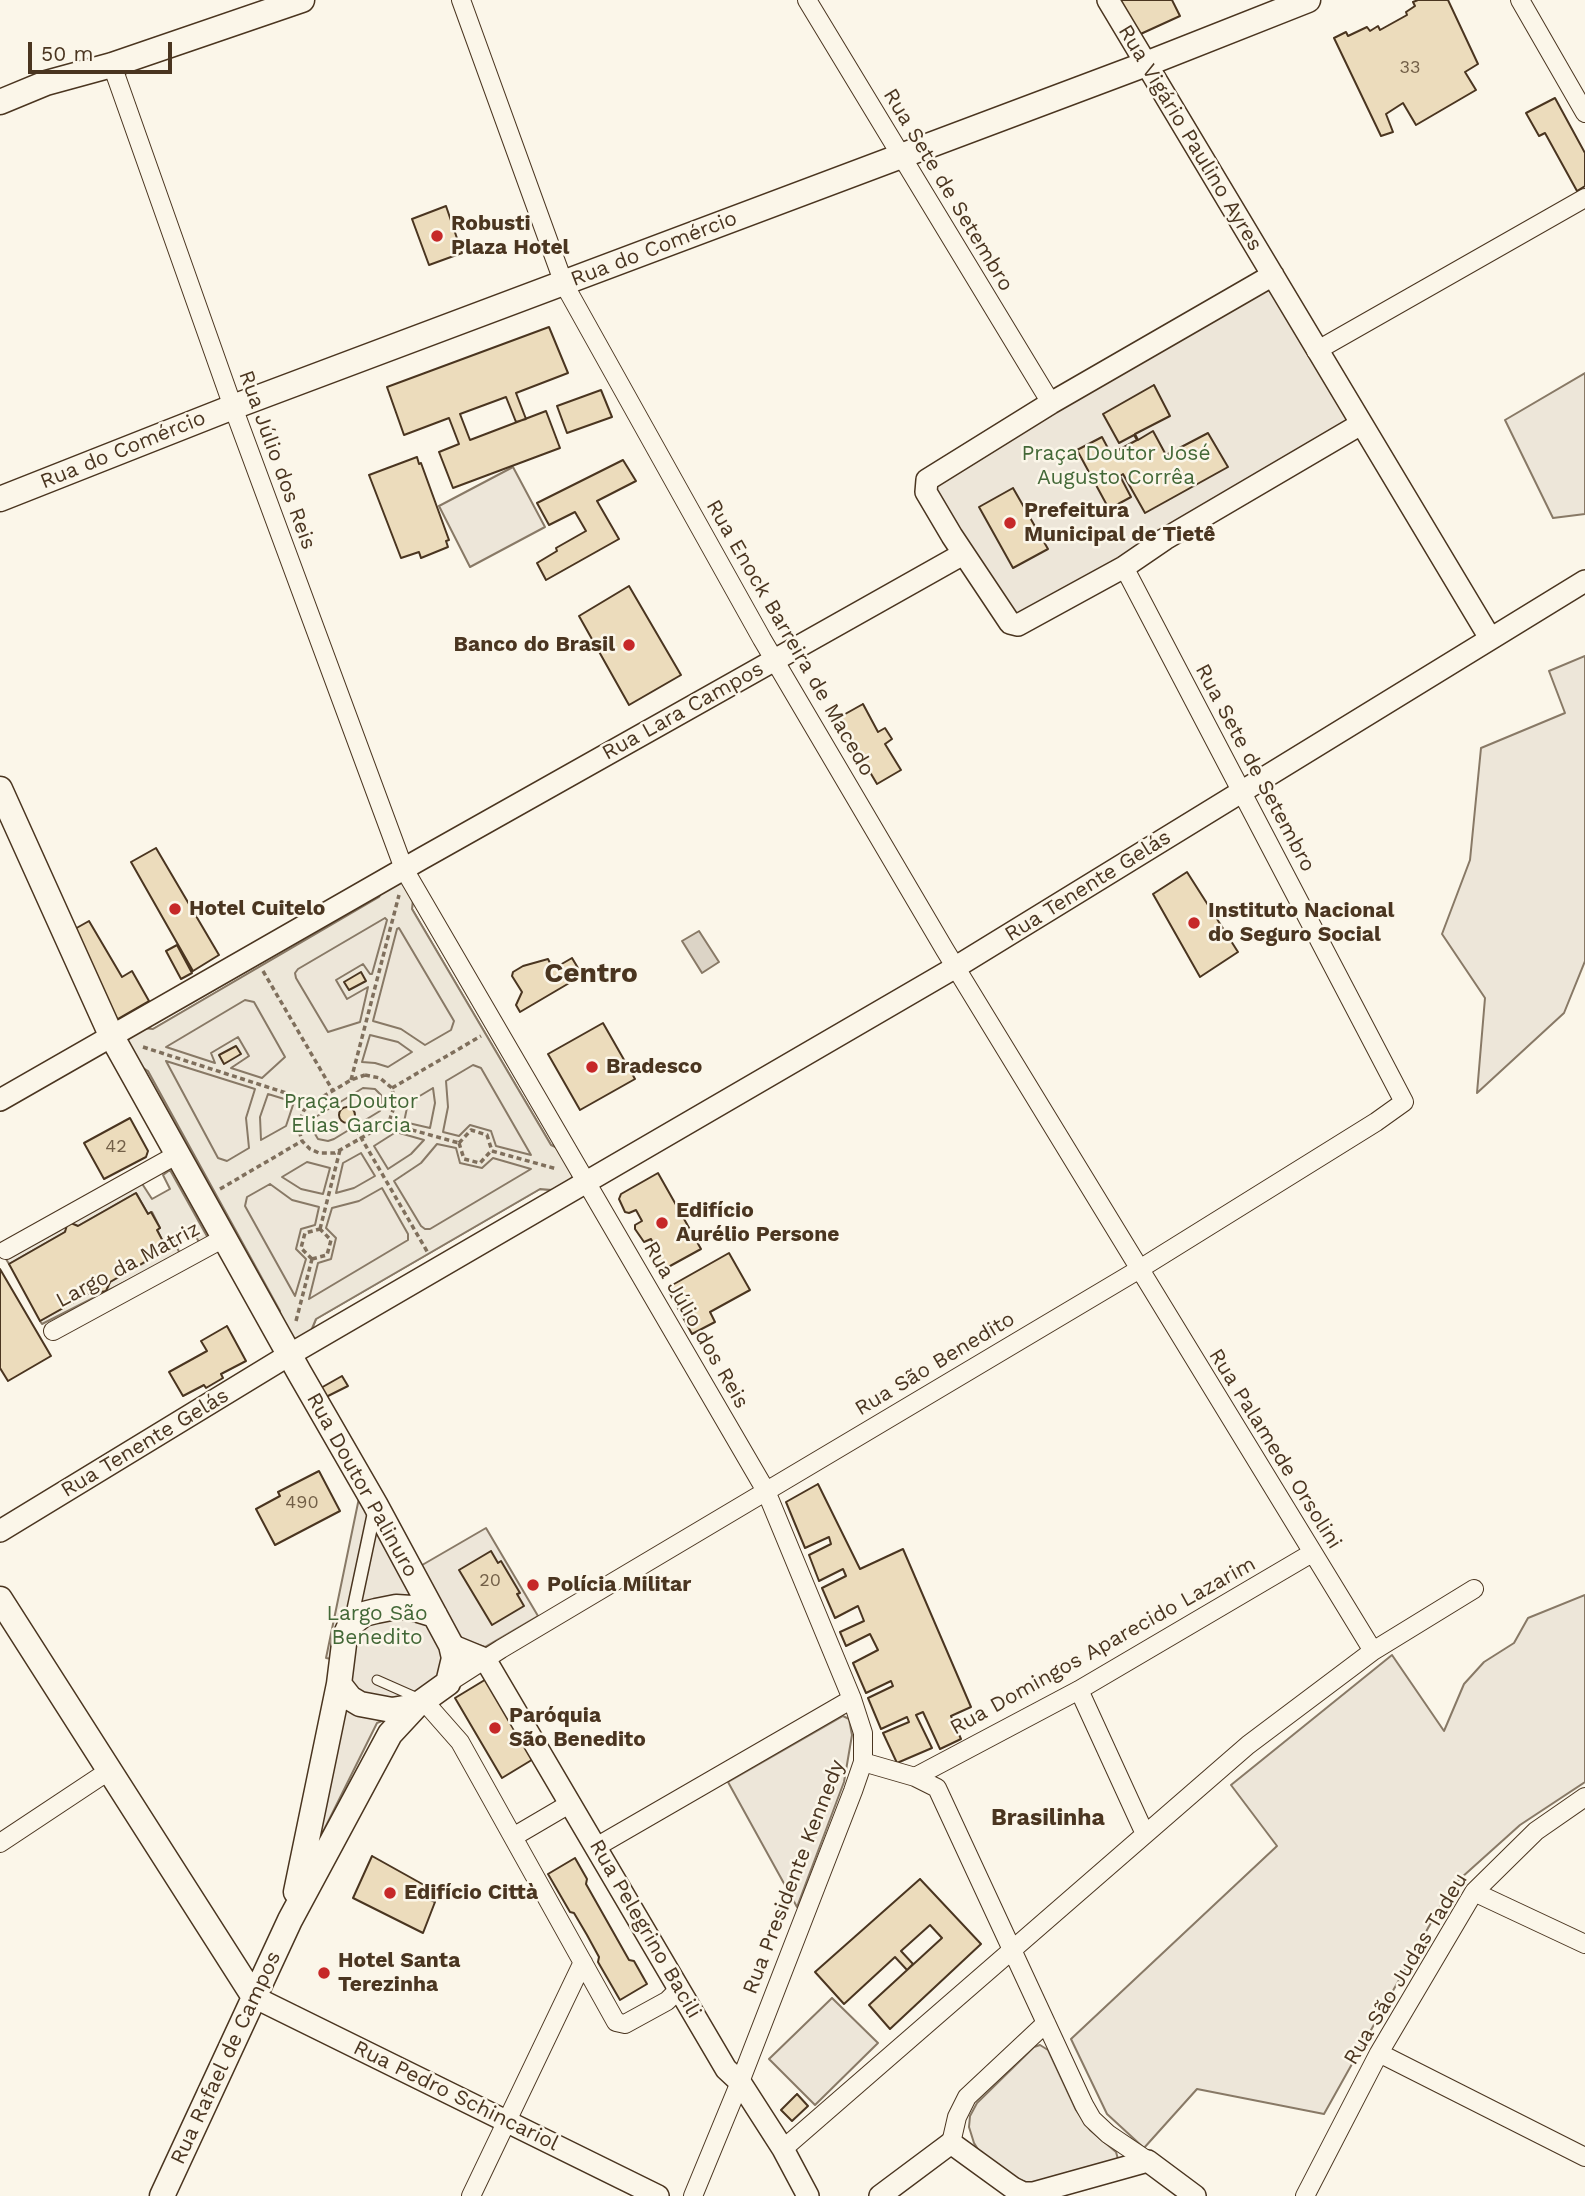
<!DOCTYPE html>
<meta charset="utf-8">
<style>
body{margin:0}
#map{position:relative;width:1585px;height:2196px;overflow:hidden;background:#fbf6e9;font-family:"Work Sans",sans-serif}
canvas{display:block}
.scale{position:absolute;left:28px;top:42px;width:144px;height:32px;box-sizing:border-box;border:4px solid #4a3520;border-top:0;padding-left:9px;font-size:21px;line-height:24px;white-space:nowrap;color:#4a3520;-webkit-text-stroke:5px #fbf6e9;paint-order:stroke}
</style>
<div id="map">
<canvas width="1585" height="2196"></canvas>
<div class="scale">50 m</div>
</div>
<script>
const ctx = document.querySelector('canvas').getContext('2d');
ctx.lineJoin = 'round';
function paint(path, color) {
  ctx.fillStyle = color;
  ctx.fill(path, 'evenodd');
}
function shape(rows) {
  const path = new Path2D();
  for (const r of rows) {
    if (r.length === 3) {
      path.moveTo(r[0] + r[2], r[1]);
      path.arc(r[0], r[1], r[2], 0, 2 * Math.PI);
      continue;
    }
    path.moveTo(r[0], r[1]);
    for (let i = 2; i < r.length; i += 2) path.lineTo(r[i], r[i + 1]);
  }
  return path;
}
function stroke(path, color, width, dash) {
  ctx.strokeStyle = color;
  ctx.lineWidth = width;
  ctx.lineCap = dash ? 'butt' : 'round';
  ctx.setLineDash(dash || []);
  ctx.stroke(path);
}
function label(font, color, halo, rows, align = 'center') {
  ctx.font = font + ' "Work Sans",sans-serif';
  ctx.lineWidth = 5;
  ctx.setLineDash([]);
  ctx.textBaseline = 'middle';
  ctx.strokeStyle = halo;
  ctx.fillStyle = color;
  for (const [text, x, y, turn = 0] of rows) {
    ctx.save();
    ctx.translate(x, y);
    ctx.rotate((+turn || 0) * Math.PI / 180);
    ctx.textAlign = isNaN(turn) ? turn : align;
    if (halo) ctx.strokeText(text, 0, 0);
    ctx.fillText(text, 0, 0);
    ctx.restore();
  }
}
const green = shape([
 [1270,280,1353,425,1016,623,930,481,1270,280],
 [1585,373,1585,514,1553,518,1505,420,1585,373],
 [513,467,545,527,470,567,439,506,513,467],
 [1585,656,1585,961,1564,1013,1477,1093,1485,998,1442,934,1470,860,1481,748,1565,713,1549,671,1585,656],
 [384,888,413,899,412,909,551,1145,562,1150,573,1177,552,1190,540,1189,316,1319,311,1331,281,1324,280,1311,148,1071,137,1064,143,1028,153,1029,379,897,384,888],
 [359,1498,441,1650,442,1664,440,1676,394,1716,377,1723,319,1840,353,1663,326,1658,359,1498],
 [486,1528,538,1616,485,1647,457,1638,417,1568,486,1528],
 [1585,1595,1585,1782,1520,1825,1451,1887,1324,2114,1197,2089,1144,2148,1107,2114,1071,2039,1277,1846,1231,1785,1392,1655,1444,1731,1464,1684,1484,1662,1514,1643,1528,1618,1585,1595],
 [843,1716,849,1719,852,1735,844,1782,797,1907,728,1782,843,1716],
 [832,1998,878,2043,815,2105,769,2059,832,1998],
 [1040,2045,1048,2050,1076,2110,1090,2130,1116,2152,1118,2159,1039,2182,1026,2182,1014,2178,979,2151,974,2143,969,2127,970,2116,977,2103,1034,2047,1040,2045]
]);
const parking = shape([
 [403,882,413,899,412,909,551,1145,562,1150,574,1174,571,1179,552,1190,540,1189,316,1319,311,1331,295,1340,281,1324,280,1311,148,1071,137,1064,126,1041,143,1028,153,1029,379,897,384,888,403,882],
 [385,918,387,920,372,974,370,974,363,964,336,980,347,999,368,987,360,1022,328,1032,296,978,295,973,298,969,385,918],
 [399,928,454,1021,451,1030,425,1045,401,1029,373,1021,397,929,399,928],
 [245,1000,254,1002,285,1057,262,1078,231,1068,249,1056,238,1037,211,1053,215,1063,166,1047,245,1000],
 [370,1035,398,1042,412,1052,388,1067,375,1063,362,1062,370,1035],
 [166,1061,255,1089,246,1118,249,1148,227,1161,218,1158,166,1061],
 [473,1065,481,1068,531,1155,496,1146,491,1131,470,1125,459,1136,443,1132,448,1107,446,1081,473,1065],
 [363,1088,375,1089,381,1095,382,1106,380,1111,334,1139,328,1141,318,1139,312,1129,314,1118,363,1088],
 [433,1088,435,1103,430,1128,404,1122,408,1103,433,1088],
 [268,1094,294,1102,286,1126,261,1140,260,1117,268,1094],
 [396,1132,424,1140,411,1154,388,1169,374,1146,396,1132],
 [437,1144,456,1148,460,1163,482,1168,493,1158,531,1169,430,1229,425,1229,421,1226,394,1181,421,1163,437,1144],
 [361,1153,375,1176,354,1188,336,1193,343,1163,361,1153],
 [307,1162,330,1168,323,1194,301,1189,282,1177,307,1162],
 [270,1184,292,1200,319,1207,315,1225,301,1229,296,1249,306,1259,295,1296,245,1206,247,1197,270,1184],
 [382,1188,408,1234,408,1240,309,1299,318,1263,331,1259,336,1238,326,1228,332,1208,359,1201,382,1188],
 [170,1170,208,1238,199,1242,190,1226,172,1236,180,1254,42,1324,40,1321,97,1289,101,1292,106,1291,110,1282,167,1250,157,1230,160,1228,152,1212,148,1214,136,1193,78,1226,69,1224,65,1232,9,1264,6,1259,60,1230,66,1223,141,1182,152,1199,170,1189,163,1175,170,1170]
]);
const water = shape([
 [699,931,719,962,702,973,682,941,699,931]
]);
const building = shape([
 [1118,0,1172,0,1180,16,1134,37,1118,0],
 [1418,0,1448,0,1478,64,1465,72,1476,90,1416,125,1403,103,1386,114,1393,132,1381,136,1334,38,1346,32,1348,36,1367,27,1370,31,1378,26,1380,30,1407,15,1406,12,1415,6,1413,2,1418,0],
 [1555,98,1585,153,1585,186,1577,191,1545,133,1539,136,1526,113,1555,98],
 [446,206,462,253,429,265,412,219,446,206],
 [549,327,568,373,516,393,526,419,516,422,506,397,460,414,470,440,546,411,560,448,453,488,439,452,459,444,449,418,404,435,387,387,549,327],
 [1154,385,1170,416,1135,434,1138,440,1153,431,1166,455,1208,433,1228,467,1145,513,1123,474,1120,476,1131,497,1109,509,1077,450,1102,437,1111,454,1137,440,1134,435,1119,443,1103,414,1154,385],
 [601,390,612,417,567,433,557,406,601,390],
 [417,457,419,464,421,463,449,540,446,541,448,547,421,558,419,552,401,558,369,475,417,457],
 [623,460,636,481,597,501,619,539,546,580,537,563,557,551,556,548,586,531,575,512,549,525,537,503,623,460],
 [1013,488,1048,549,1013,568,979,507,1013,488],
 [629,586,681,675,629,705,579,616,629,586],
 [863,704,878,732,885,728,892,739,885,744,901,770,877,784,838,718,863,704],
 [156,848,219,955,193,971,131,862,156,848],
 [1187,872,1238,952,1200,977,1153,894,1187,872],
 [89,921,122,977,132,971,149,1001,116,1020,73,930,89,921],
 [177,945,192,973,181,979,166,951,177,945],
 [572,958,581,973,571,979,571,982,520,1012,516,1005,522,992,512,976,513,972,523,966,548,959,553,969,572,958],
 [361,972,366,981,349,990,344,982,361,972],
 [603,1023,635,1079,580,1110,548,1054,603,1023],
 [236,1046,241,1054,224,1064,219,1055,236,1046],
 [347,1115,8],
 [130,1118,148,1151,146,1157,104,1179,84,1143,130,1118],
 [658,1173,701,1249,661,1271,657,1269,650,1256,651,1253,656,1250,651,1239,644,1242,635,1229,635,1225,642,1221,636,1210,629,1213,625,1212,619,1199,621,1194,658,1173],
 [136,1193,148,1214,151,1212,160,1228,157,1230,167,1249,110,1282,106,1291,101,1292,97,1289,40,1321,9,1264,65,1232,67,1225,71,1223,78,1226,136,1193],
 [729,1253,750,1290,710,1312,715,1322,692,1334,667,1288,729,1253],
 [0,1269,51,1356,8,1381,0,1368,0,1269],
 [227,1326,246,1361,221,1374,223,1378,206,1388,204,1385,183,1396,169,1372,207,1351,201,1341,227,1326],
 [342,1376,348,1386,324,1398,319,1389,342,1376],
 [319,1471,340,1511,275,1545,256,1509,280,1496,278,1492,319,1471],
 [818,1484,860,1569,903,1549,971,1707,951,1716,961,1739,940,1749,923,1712,916,1715,932,1748,897,1763,883,1733,909,1722,907,1717,881,1729,868,1698,893,1686,891,1681,866,1693,853,1663,878,1650,870,1634,846,1646,840,1632,864,1621,858,1606,835,1618,822,1588,846,1576,843,1569,819,1581,809,1555,831,1544,829,1537,805,1548,786,1502,818,1484],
 [491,1551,498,1563,501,1561,520,1593,517,1594,524,1606,492,1625,459,1570,491,1551],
 [488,1678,535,1758,502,1778,455,1698,488,1678],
 [372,1856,424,1885,424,1897,435,1902,423,1933,353,1898,372,1856],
 [575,1858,587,1879,586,1884,629,1960,634,1961,647,1984,620,2000,598,1962,599,1957,587,1935,574,1913,570,1912,548,1874,575,1858],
 [920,1879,981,1944,890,2029,869,2005,942,1938,930,1925,901,1951,913,1964,907,1970,895,1957,844,2004,815,1972,920,1879],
 [797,2094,808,2106,792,2121,781,2110,797,2094]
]);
const path = shape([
 [263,971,333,1091],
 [143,1047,314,1102],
 [365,1075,380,1078,392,1088,395,1104,390,1119,382,1126,335,1153,319,1153,310,1149,302,1141,299,1130,300,1120,304,1110,312,1103,351,1080,365,1075],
 [351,1080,399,895],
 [392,1088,481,1036],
 [352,1122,428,1253],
 [387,1123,459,1143],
 [459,1143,464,1159,480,1163,491,1151],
 [459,1143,471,1130,487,1135,492,1151],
 [492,1151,557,1169],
 [220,1189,302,1141],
 [320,1229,340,1150],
 [312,1259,327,1255,331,1240,320,1229],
 [312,1259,301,1248,305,1233,320,1229],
 [296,1321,312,1259]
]);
const service = shape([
 [377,1680,420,1699]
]);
const pedestrian = shape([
 [351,1621,375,1508]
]);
const minor = shape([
 [461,0,564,284,762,639,945,950,1373,1651],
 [807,0,1051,403],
 [1520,0,1585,113],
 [112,65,233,407,404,869,766,1491,852,1699,863,1733,863,1762,853,1791,740,2082,693,2196],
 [1316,351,1585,198],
 [6,1250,178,1154],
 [53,1331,224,1238],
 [448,1683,501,1649,1138,1270,1376,1122,1404,1102,1124,567],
 [1079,1690,1145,1834],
 [423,1700,460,1742,616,2022,625,2024,667,2001,674,1994,678,1985],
 [863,1762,915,1777,937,1788,1084,2105,1092,2119,1108,2134,1148,2161],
 [915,1777,1079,1690,1312,1553],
 [513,1837,571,1803],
 [0,1843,110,1770],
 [596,1847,852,1699],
 [1474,1892,1585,1944],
 [1379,2053,1585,2157],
 [951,2143,957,2117,967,2097,1046,2023],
 [783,2149,1248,1745,1373,1651,1474,1589],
 [471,2196,583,1962],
 [1305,2196,1379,2053,1474,1892,1536,1831,1585,1797]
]);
const tertiary = shape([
 [1108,0,1490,638],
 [1273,275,1051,403,927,480,926,492,952,536,1010,623,1018,625,1124,567,1165,539,1361,424],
 [0,1100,421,859,963,554],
 [0,1531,289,1355,956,967,1585,581],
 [451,1645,485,1659,726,2069,740,2082,783,2149,808,2196],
 [254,1997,658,2196],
 [880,2196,951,2143,1013,2188,1023,2193,1033,2193,1148,2161,1195,2196]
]);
const secondary = shape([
 [0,102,46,83,112,65,302,0],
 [0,499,233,407,1146,64,1308,0],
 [0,789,111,1035,299,1372,375,1504,451,1645,454,1658,448,1683,416,1706,390,1734,290,1920,162,2196],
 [0,1599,254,1997],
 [339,1684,350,1698,360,1704,392,1710,416,1706],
 [296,1892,339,1684,345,1636,350,1625,364,1614,376,1611,396,1607,412,1608,435,1615]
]);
const markers = [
 [437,236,7,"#c62828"],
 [1010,523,7,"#c62828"],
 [629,645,7,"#c62828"],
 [175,909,7,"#c62828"],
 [1194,923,7,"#c62828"],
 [592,1067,7,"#c62828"],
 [662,1223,7,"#c62828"],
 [533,1585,7,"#c62828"],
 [495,1728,7,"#c62828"],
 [390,1893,7,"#c62828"],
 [324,1973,7,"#c62828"]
];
const numberNames = [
 ["33",1410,68],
 ["42",116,1147],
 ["490",302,1503],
 ["20",490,1581]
];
const streetNames = [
 ["Rua Vigário Paulino Ayres",1190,138,59],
 ["Rua Sete de Setembro",948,190,59],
 ["Rua do Comércio",654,249,-21],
 ["Rua do Comércio",123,450,-22],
 ["Rua Júlio dos Reis",277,460,70],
 ["Rua Enock Barreira de Macedo",790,638,60],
 ["Rua Lara Campos",683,711,-29],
 ["Rua Sete de Setembro",1255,768,62],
 ["Rua Tenente Gelás",1088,886,-32],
 ["Largo da Matriz",128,1265,-28],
 ["Rua Júlio dos Reis",696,1325,60],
 ["Rua São Benedito",935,1364,-31],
 ["Rua Tenente Gelás",145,1443,-31],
 ["Rua Palamede Orsolini",1275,1449,58],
 ["Rua Doutor Palinuro",362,1485,61],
 ["Rua Domingos Aparecido Lazarim",1103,1646,-29],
 ["Rua Presidente Kennedy",794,1877,-69],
 ["Rua Pelegrino Bacili",645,1929,60],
 ["Rua São Judas Tadeu",1406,1969,-59],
 ["Rua Rafael de Campos",226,2058,-65],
 ["Rua Pedro Schincariol",456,2096,26]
];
const poiNames = [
 ["Robusti",451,224],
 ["Plaza Hotel",451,248],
 ["Prefeitura",1024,511],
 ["Municipal de Tietê",1024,535],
 ["Banco do Brasil",615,645,"right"],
 ["Hotel Cuitelo",189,909],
 ["Instituto Nacional",1208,911],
 ["do Seguro Social",1208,935],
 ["Bradesco",606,1067],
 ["Edifício",676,1211],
 ["Aurélio Persone",676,1235],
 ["Polícia Militar",547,1585],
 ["Paróquia",509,1716],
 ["São Benedito",509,1740],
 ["Edifício Città",404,1893],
 ["Hotel Santa",338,1961],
 ["Terezinha",338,1985]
];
const parkNames = [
 ["Praça Doutor José",1116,454],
 ["Augusto Corrêa",1116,478],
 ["Praça Doutor",351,1102],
 ["Elias Garcia",351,1126],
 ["Largo São",377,1614],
 ["Benedito",377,1638]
];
const neighbourhoodNames = [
 ["Brasilinha",1048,1818]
];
const districtNames = [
 ["Centro",591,974]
];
paint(green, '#ede6d9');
stroke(green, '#887966', 2);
paint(parking, '#ede7d9');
stroke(parking, '#887966', 2);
paint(water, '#dcd4c6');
stroke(water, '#887966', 2);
paint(building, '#ecdcbc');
stroke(building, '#4a3520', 2);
stroke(service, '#4a3520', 11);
stroke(pedestrian, '#4a3520', 15);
stroke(minor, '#4a3520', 20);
stroke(tertiary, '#4a3520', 24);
stroke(secondary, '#4a3520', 27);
stroke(path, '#7f6f5c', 3.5, [5, 3.5]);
stroke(service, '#fbf6e9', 9);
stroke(pedestrian, '#fbf6e9', 12);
stroke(minor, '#fbf6e9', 18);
stroke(tertiary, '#fbf6e9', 21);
stroke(secondary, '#fbf6e9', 24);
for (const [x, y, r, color] of markers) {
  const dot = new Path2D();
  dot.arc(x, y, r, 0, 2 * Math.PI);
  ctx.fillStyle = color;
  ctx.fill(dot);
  stroke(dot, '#fbf6e9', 2.5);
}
label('18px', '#725f47', null, numberNames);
label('21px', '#4a3520', '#fbf6e9', streetNames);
label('bold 21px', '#4a3520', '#fbf6e9', poiNames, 'left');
label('21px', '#436837', '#fbf6e9', parkNames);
label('bold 23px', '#4a3520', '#fbf6e9', neighbourhoodNames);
label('bold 28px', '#4a3520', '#fbf6e9', districtNames);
</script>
